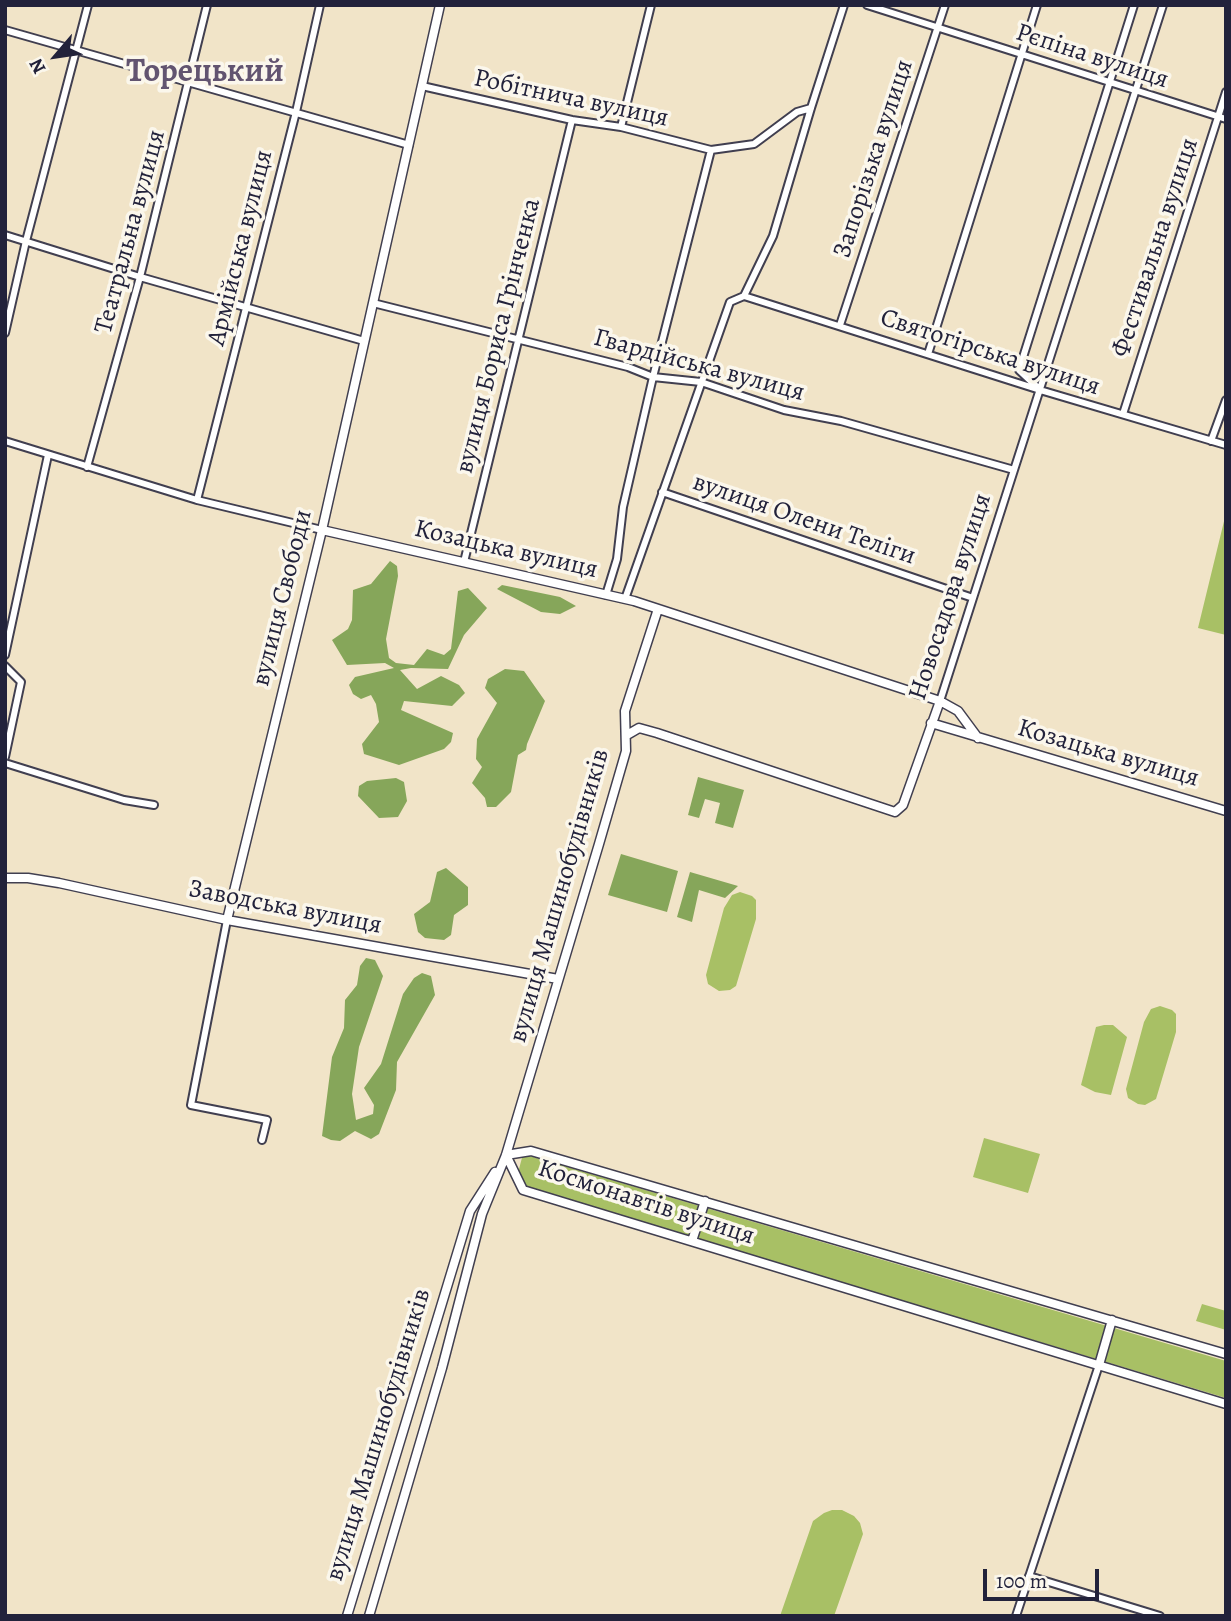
<!DOCTYPE html>
<meta charset="utf-8">
<style>
body{margin:0}
#map{position:relative;width:1231px;height:1621px;overflow:hidden;background:#f1e4c8;font-family:Alegreya,serif}
canvas{display:block}
.frame{position:absolute;inset:0;border:7px solid #22223b;pointer-events:none}
.north{position:absolute;left:21px;top:21px;width:70px;height:70px;-webkit-text-stroke:5px #fbf7ec;paint-order:stroke;rotate:241deg;font-size:19px;font-weight:700;line-height:28px;text-align:center;color:#22223b}
.north::after{content:'';display:block;margin:auto;width:24px;height:32px;background:#22223b;clip-path:polygon(50% 0,100% 100%,50% 72%,0 100%)}
.scale{position:absolute;left:983px;top:1569px;width:116px;height:32px;box-sizing:border-box;border:4px solid #22223b;border-top:0;padding-left:9px;font-size:21px;line-height:24px;white-space:nowrap;color:#22223b;-webkit-text-stroke:5px #fbf7ec;paint-order:stroke}
</style>
<div id="map">
<canvas width="1231" height="1621"></canvas>
<div class="frame"></div>
<div class="north">N</div>
<div class="scale">100 m</div>
</div>
<script>
const ctx = document.querySelector('canvas').getContext('2d');
ctx.lineJoin = 'round';
function paint(path, color) {
  ctx.fillStyle = color;
  ctx.fill(path, 'evenodd');
}
function shape(rows) {
  const path = new Path2D();
  for (const r of rows) {
    path.moveTo(r[0], r[1]);
    for (let i = 2; i < r.length; i += 2) path.lineTo(r[i], r[i + 1]);
  }
  return path;
}
function stroke(path, color, width, dash) {
  ctx.strokeStyle = color;
  ctx.lineWidth = width;
  ctx.lineCap = dash ? 'butt' : 'round';
  ctx.setLineDash(dash || []);
  ctx.stroke(path);
}
function label(font, color, halo, rows, align = 'center') {
  ctx.font = font + ' Alegreya,serif';
  ctx.lineWidth = 7;
  ctx.setLineDash([]);
  ctx.textBaseline = 'middle';
  ctx.strokeStyle = halo;
  ctx.fillStyle = color;
  for (const [text, x, y, turn = 0] of rows) {
    ctx.save();
    ctx.translate(x, y);
    ctx.rotate((+turn || 0) * Math.PI / 180);
    ctx.textAlign = isNaN(turn) ? turn : align;
    if (halo) ctx.strokeText(text, 0, 0);
    ctx.fillText(text, 0, 0);
    ctx.restore();
  }
}
const green = shape([
 [1226,513,1226,635,1198,628],
 [740,892,752,896,756,900,756,919,736,986,730,990,719,991,708,984,706,975,724,908,732,895],
 [1160,1006,1172,1010,1176,1014,1176,1032,1156,1099,1145,1105,1138,1104,1128,1098,1126,1089,1144,1022,1151,1009],
 [1104,1025,1113,1025,1127,1037,1111,1095,1095,1092,1081,1085,1096,1027],
 [984,1138,1040,1154,1028,1193,973,1177],
 [523,1154,1226,1361,1226,1398,515,1184],
 [1202,1304,1226,1311,1226,1330,1196,1321],
 [832,1510,842,1510,854,1516,860,1523,863,1534,834,1616,780,1616,813,1521,824,1513]
]);
const forest = shape([
 [390,561,397,566,398,576,386,639,389,658,396,663,414,665,427,649,444,655,451,649,458,591,468,588,487,608,464,635,448,669,411,668,400,670,417,689,441,676,459,685,465,693,452,706,404,701,401,710,453,733,451,742,444,749,399,765,364,754,362,744,379,722,376,704,371,695,361,699,353,694,349,685,355,677,394,668,385,663,347,665,332,640,348,629,352,620,353,590,371,584],
 [502,585,560,597,576,606,560,614,541,612,497,589],
 [505,669,524,671,545,701,527,744,526,750,518,755,511,792,496,807,487,807,485,798,472,783,482,767,476,759,477,739,497,703,485,688,488,679],
 [698,777,744,790,733,828,715,823,720,803,705,799,699,818,688,815],
 [396,778,404,782,407,801,398,817,379,818,358,796,359,786,367,781],
 [621,854,678,871,667,912,608,895],
 [446,868,468,887,468,905,454,915,451,935,444,940,425,938,418,932,414,914,430,902,437,872],
 [690,872,738,886,725,898,699,890,692,922,677,917],
 [366,958,375,960,383,976,359,1047,352,1094,356,1120,373,1114,374,1105,364,1088,381,1064,403,994,414,978,422,973,431,976,435,995,397,1062,396,1090,379,1134,371,1139,355,1131,340,1141,331,1140,322,1136,332,1057,344,1028,345,1000,357,985,360,966]
]);
const minor = shape([
 [867,5,1226,119],
 [5,30,409,145],
 [422,86,572,120,621,127,711,150],
 [621,127,651,5],
 [5,235,140,277,364,341],
 [744,296,1040,390,1226,445],
 [373,303,628,367,653,377,701,382,784,410,841,421,1014,470],
 [840,325,945,5],
 [5,333,26,241,88,5],
 [928,354,1037,5],
 [1036,386,1019,370,1134,5],
 [1123,414,1226,92],
 [5,441,197,500,322,530],
 [1211,441,1226,400],
 [87,467,140,277,207,5],
 [662,492,973,598],
 [197,500,296,112,320,5],
 [464,562,572,120],
 [606,595,617,559,623,507,653,377,711,150,754,144,797,112,811,108],
 [625,599,730,302,744,296,773,236,811,108,844,5],
 [5,655,48,455],
 [5,666,21,682,5,757],
 [940,701,1163,5],
 [5,763,124,800,154,805],
 [227,920,191,1105,267,1120,262,1140],
 [1029,1576,1160,1616],
 [1016,1616,1099,1365]
]);
const tertiary = shape([
 [322,530,634,601,940,701,958,711,978,738],
 [931,723,1226,811],
 [627,735,639,728,657,733,895,812,903,805,940,701],
 [5,878,28,878,59,883,227,920,558,979],
 [227,920,322,530,440,5],
 [506,1155,523,1190,1226,1404],
 [506,1155,531,1151,1226,1354],
 [692,1241,705,1201],
 [1099,1365,1112,1320],
 [347,1616,470,1211,495,1172],
 [369,1616,442,1368,482,1214,506,1155,599,844,626,751,625,711,658,609]
]);
const streetNames = [
 ["Рєпіна вулиця",1092,57,18],
 ["Робітнича вулиця",571,99,12],
 ["Запорізька вулиця",874,159,-72],
 ["Театральна вулиця",131,232,-75],
 ["Армійська вулиця",241,248,-76],
 ["Фестивальна вулиця",1156,248,-72],
 ["вулиця Бориса Грінченка",499,336,-76],
 ["Святогірська вулиця",990,353,18],
 ["Гвардійська вулиця",699,366,15],
 ["вулиця Олени Теліги",804,520,19],
 ["Козацька вулиця",506,550,13],
 ["Новосадова вулиця",951,597,-72],
 ["вулиця Свободи",283,598,-76],
 ["Козацька вулиця",1108,754,16],
 ["вулиця Машинобудівників",560,896,-74],
 ["Заводська вулиця",285,908,11],
 ["Космонавтів вулиця",646,1203,18],
 ["вулиця Машинобудівників",379,1435,-73]
];
const districtNames = [
 ["Торецький",205,73]
];
paint(green, '#a8c065');
paint(forest, '#86a65a');
stroke(minor, '#413f50', 10);
stroke(tertiary, '#413f50', 11);
stroke(minor, '#fff', 6);
stroke(tertiary, '#fff', 8);
label('26px', '#22223b', '#fbf7ec', streetNames);
label('bold 33px', '#625470', '#fbf7ec', districtNames);
</script>
